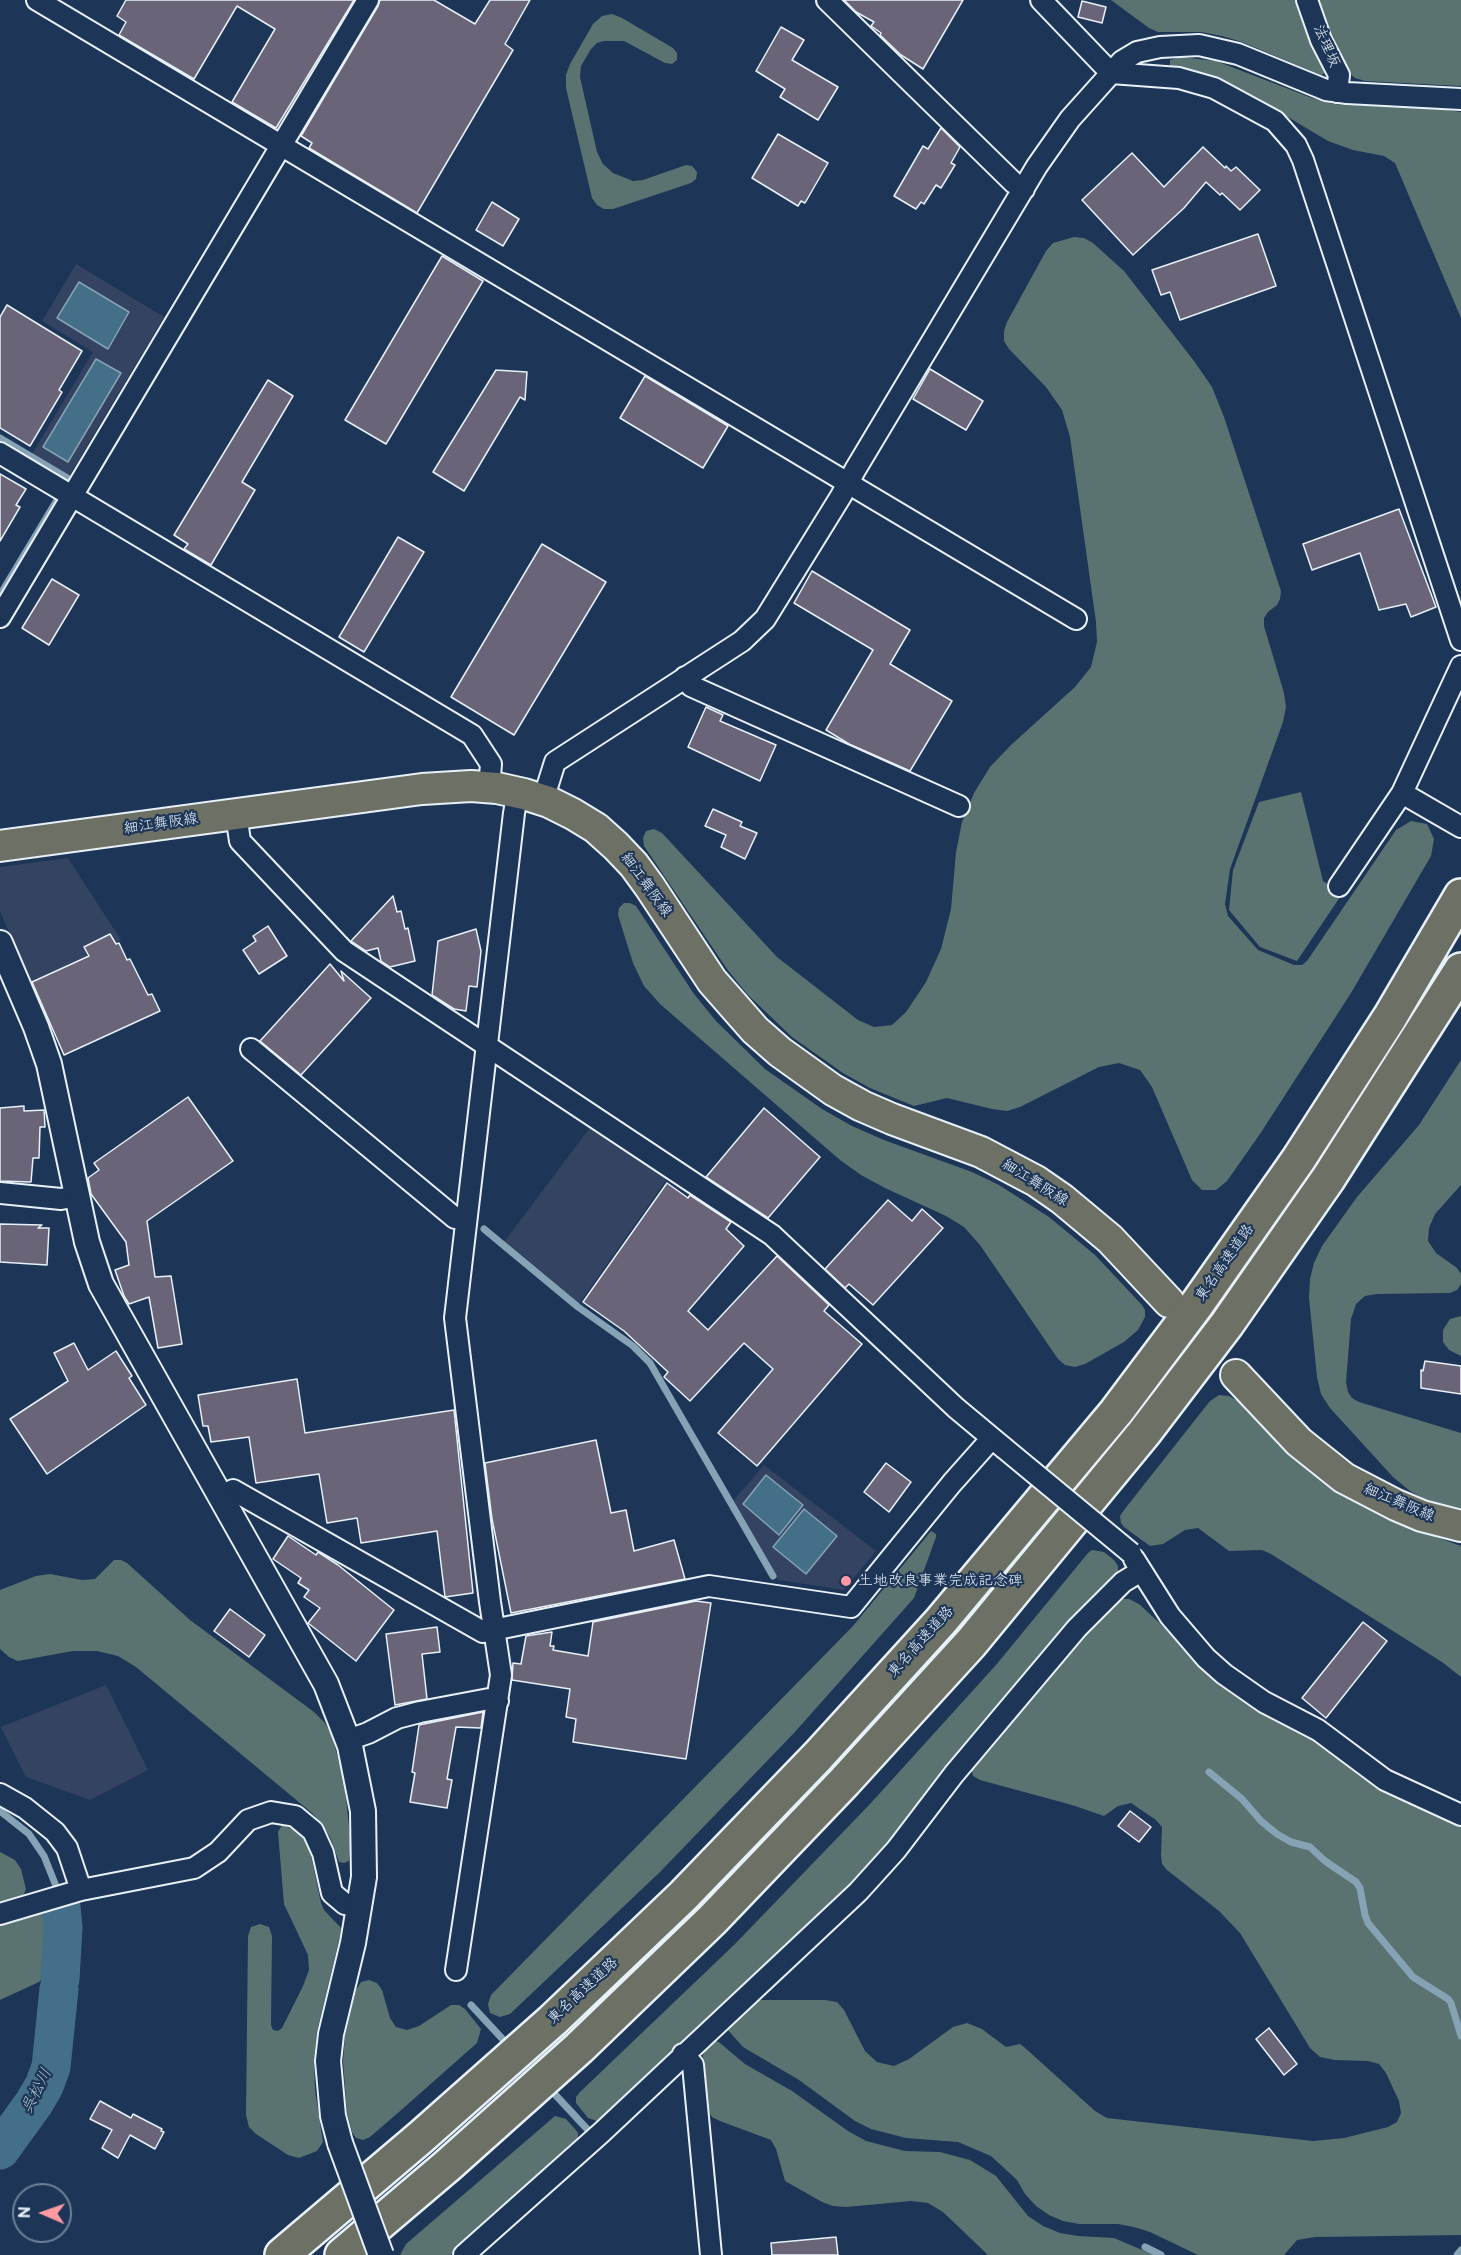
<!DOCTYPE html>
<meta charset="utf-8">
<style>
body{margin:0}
#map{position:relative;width:1461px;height:2255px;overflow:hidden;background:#1d3557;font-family:"Balsamiq Sans",sans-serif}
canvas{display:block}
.north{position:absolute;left:12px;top:2183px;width:60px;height:60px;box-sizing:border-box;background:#1d3557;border:2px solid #6e8097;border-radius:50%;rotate:272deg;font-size:16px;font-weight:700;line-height:24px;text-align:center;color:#e8f1f8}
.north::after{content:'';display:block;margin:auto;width:21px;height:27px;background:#ff9aa2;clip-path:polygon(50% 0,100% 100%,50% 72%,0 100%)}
</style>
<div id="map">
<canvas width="1461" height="2255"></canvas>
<div class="north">N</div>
</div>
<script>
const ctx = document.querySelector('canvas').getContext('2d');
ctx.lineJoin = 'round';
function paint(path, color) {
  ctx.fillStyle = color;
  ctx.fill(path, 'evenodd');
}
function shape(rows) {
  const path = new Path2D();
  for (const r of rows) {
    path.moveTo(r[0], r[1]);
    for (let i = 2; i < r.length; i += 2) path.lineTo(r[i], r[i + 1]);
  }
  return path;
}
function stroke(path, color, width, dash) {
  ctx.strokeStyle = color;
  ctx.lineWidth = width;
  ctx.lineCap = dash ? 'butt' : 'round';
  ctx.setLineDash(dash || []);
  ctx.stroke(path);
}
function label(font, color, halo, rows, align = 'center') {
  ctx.font = font + ' "Balsamiq Sans","Klee One",sans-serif';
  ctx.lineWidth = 4.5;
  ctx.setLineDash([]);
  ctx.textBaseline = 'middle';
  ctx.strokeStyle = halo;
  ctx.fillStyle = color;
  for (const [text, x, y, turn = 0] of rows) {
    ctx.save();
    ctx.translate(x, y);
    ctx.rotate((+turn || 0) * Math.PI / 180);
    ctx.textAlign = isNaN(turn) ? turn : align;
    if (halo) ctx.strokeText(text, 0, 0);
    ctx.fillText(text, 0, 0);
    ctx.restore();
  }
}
const built = shape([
 [76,264,164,317,69,476,32,454,93,352,42,321],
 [68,858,121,940,30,982,0,911,0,867],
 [592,1125,669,1176,579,1304,504,1242],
 [764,1465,876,1551,844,1590,778,1580,733,1501],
 [106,1685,148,1770,90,1800,26,1777,1,1727]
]);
const green = shape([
 [1111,0,1299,0,1328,72,1321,75,1242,42,1222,36,1201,32,1158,32,1149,28],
 [1314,0,1461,0,1461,86,1365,81,1355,78,1342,67],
 [612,14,622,18,673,48,677,53,677,60,672,64,665,63,624,41,604,41,597,43,591,49,581,66,580,77,597,152,603,164,613,173,633,181,643,180,686,165,692,166,697,172,696,179,691,183,613,209,604,209,597,205,592,198,566,88,566,75,570,64,593,24,602,16],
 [1181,57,1216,61,1312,98,1334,104,1431,108,1461,112,1461,318,1395,163,1384,156,1353,150,1328,141,1266,104,1217,80,1200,73,1170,66,1170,60],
 [1074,237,1084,238,1093,243,1124,271,1194,361,1212,387,1224,417,1281,591,1280,599,1277,605,1268,612,1264,618,1264,626,1284,693,1286,707,1283,722,1230,869,1225,904,1228,916,1258,950,1294,965,1302,965,1307,961,1396,830,1411,821,1427,824,1434,839,1431,856,1351,993,1260,1134,1227,1181,1216,1190,1202,1190,1192,1180,1152,1087,1140,1070,1119,1063,1099,1067,1020,1107,1007,1111,992,1109,947,1098,914,1106,870,1088,843,1073,792,1037,747,994,727,969,644,846,643,838,646,831,654,829,662,833,777,957,858,1020,874,1027,892,1025,906,1012,926,982,941,949,951,909,956,852,962,822,974,793,990,767,1011,745,1075,687,1091,667,1097,642,1096,622,1070,437,1062,410,1046,387,1009,349,1004,341,1004,331,1007,322,1046,251,1053,243],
 [1301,792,1323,881,1342,894,1297,961,1260,947,1229,910,1233,870,1259,802],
 [624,903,630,903,636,906,694,994,716,1021,765,1069,822,1109,852,1126,884,1140,972,1172,999,1185,1049,1217,1095,1255,1142,1305,1145,1310,1145,1317,1138,1330,1124,1342,1085,1364,1075,1367,1065,1365,1058,1359,980,1245,964,1227,946,1216,885,1188,861,1175,840,1160,660,1004,644,986,633,963,618,915,619,908],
 [1461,1060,1461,1185,1435,1214,1429,1228,1428,1241,1436,1253,1457,1268,1461,1274,1461,1284,1457,1290,1450,1293,1377,1294,1365,1296,1356,1304,1351,1319,1346,1382,1348,1392,1352,1398,1359,1402,1461,1433,1461,1510,1428,1501,1410,1491,1393,1477,1330,1408,1321,1394,1317,1377,1309,1298,1310,1279,1314,1263,1322,1246,1357,1197,1419,1125],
 [1461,1316,1461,1356,1449,1350,1443,1342,1443,1330,1450,1319],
 [1219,1395,1229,1396,1238,1401,1288,1454,1336,1491,1389,1520,1461,1546,1461,1677,1442,1662,1271,1554,1262,1550,1229,1551,1198,1528,1185,1530,1163,1544,1150,1546,1124,1527,1121,1523,1120,1516,1124,1510,1210,1401],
 [931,1531,936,1534,936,1537,914,1598,794,1733,660,1872,530,1995,510,2014,500,2017,490,2013,488,2004,491,1995,853,1626],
 [1092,1550,1104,1552,1114,1560,1118,1566,1118,1572,1114,1577,889,1844,851,1885,602,2119,597,2121,588,2118,576,2103,576,2097,580,2092,735,1944,870,1804,996,1665,1088,1553],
 [114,1560,121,1560,127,1563,190,1620,314,1712,325,1723,332,1736,344,1781,351,1844,349,1861,344,1863,339,1862,330,1837,322,1824,312,1813,136,1667,118,1656,97,1651,73,1651,18,1661,9,1657,0,1649,0,1590,36,1576,50,1574,82,1580,95,1579],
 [1119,1599,1129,1599,1139,1604,1220,1679,1461,1822,1461,2235,1315,2237,1297,2240,1284,2255,1198,2255,1150,2232,1134,2227,1118,2224,1079,2224,1063,2221,1049,2215,1036,2206,1025,2194,1017,2180,991,2156,958,2142,906,2138,871,2129,855,2121,799,2080,743,2047,727,2029,727,2024,751,2003,760,2000,825,2000,837,2002,844,2010,865,2051,877,2062,894,2066,909,2059,953,2027,967,2023,982,2029,1006,2047,1020,2044,1024,2047,1095,2111,1107,2118,1313,2141,1344,2138,1388,2127,1397,2122,1401,2113,1399,2101,1386,2073,1379,2064,1368,2061,1335,2060,1320,2057,1310,2048,1240,1933,1219,1911,1167,1870,1162,1864,1161,1855,1162,1827,1156,1820,1131,1803,1118,1806,1104,1816,1072,1805,980,1780,973,1776,971,1768,1081,1633],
 [282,1825,298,1831,309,1846,321,1903,324,1910,341,1928,340,1936,317,2031,314,2060,315,2090,323,2142,317,2151,299,2158,288,2155,256,2134,249,2127,246,2115,248,1936,251,1927,260,1924,269,1927,272,1936,271,2025,273,2030,278,2031,282,2028,303,1986,309,1970,308,1955,284,1904,278,1832],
 [0,1852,15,1860,21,1869,26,1889,24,1894,19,1897,0,1903],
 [41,1914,48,1914,53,1918,55,1926,50,1969,39,1982,0,2000,0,1926],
 [369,1980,377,1983,382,1990,390,2018,396,2027,407,2030,419,2026,451,2005,459,2005,465,2009,481,2029,477,2043,399,2112,370,2137,363,2140,356,2138,352,2132,347,2113,343,2061,345,2036,356,1990,361,1982],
 [711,2040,715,2040,720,2043,745,2064,792,2091,848,2131,866,2141,905,2151,940,2152,970,2160,996,2176,1028,2216,1043,2226,1060,2233,1078,2236,1114,2238,1154,2255,988,2255,943,2212,928,2203,911,2201,846,2207,833,2206,822,2202,785,2181,776,2149,771,2140,720,2121,712,2117,707,2110,701,2067,703,2055],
 [555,2116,566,2119,575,2129,578,2133,578,2139,575,2143,450,2255,400,2255,406,2244]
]);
const water = shape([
 [79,282,129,312,108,349,57,318,79,282],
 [96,359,121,373,68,462,43,447,96,359],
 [766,1475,803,1505,779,1535,743,1504,766,1475],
 [804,1509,837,1536,806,1574,773,1547,804,1509]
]);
const stream = shape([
 [0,438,69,479,68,481],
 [0,595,57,500],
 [484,1229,578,1307,633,1346,650,1363,773,1576],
 [1209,1772,1242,1799,1261,1821,1277,1834,1291,1842,1310,1847,1325,1861,1356,1882,1360,1888,1365,1915,1368,1923,1413,1977,1448,1999,1451,2003,1461,2036],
 [0,1811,29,1834,44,1856,56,1886],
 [471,2005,510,2047],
 [549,2088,588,2130],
 [1145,2247,1161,2255],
 [1457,2255,1461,2250]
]);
const river = shape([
 [60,1979,63,1928,61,1907],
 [0,2150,34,2103,44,2086,51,2067,59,1989]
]);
const building = shape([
 [126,0,354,0,276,128,232,102,275,29,237,6,194,79,119,35,126,22,117,16,126,0],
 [380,0,434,0,475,24,490,0,530,0,505,44,513,50,417,213,309,148,312,143,301,136,378,6,380,0],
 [844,0,963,0,923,69,901,55,880,35,881,33,871,26,874,22,856,12,844,0],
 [1082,1,1106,7,1102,23,1078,17,1082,1],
 [781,27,804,40,792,60,838,87,818,120,780,97,785,89,756,71,781,27],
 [941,128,960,147,951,163,955,165,941,188,936,185,924,204,921,202,916,209,894,196,923,146,928,149,941,128],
 [778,134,828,163,805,203,801,201,798,206,752,178,778,134],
 [1203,147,1225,168,1226,166,1231,171,1236,167,1260,190,1240,210,1222,193,1220,195,1206,182,1184,208,1133,255,1082,200,1132,153,1164,187,1203,147],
 [492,202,519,219,503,246,476,230,492,202],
 [1258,234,1276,286,1180,320,1170,292,1161,295,1152,270,1258,234],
 [442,256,483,281,386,444,345,420,442,256],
 [7,305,82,351,59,390,62,392,30,446,0,428,0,317,7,305],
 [930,369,983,401,966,430,913,399,930,369],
 [496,370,527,372,525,400,520,397,464,491,433,472,496,370],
 [645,376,728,426,703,468,620,418,645,376],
 [268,380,293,396,242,482,255,490,211,565,184,549,188,544,174,535,268,380],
 [0,474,26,489,16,505,20,507,0,541,0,474],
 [1399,509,1436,607,1411,617,1406,604,1379,610,1360,553,1312,570,1303,544,1399,509],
 [398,537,424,552,364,652,339,637,398,537],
 [542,544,606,582,514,735,451,697,542,544],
 [812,571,910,630,890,664,952,701,910,771,849,744,826,730,873,650,794,603,812,571],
 [52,579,79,595,49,645,22,628,52,579],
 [706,707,723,715,720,721,776,745,760,781,688,747,706,707],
 [713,809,742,822,740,826,757,833,745,859,721,847,726,835,705,826,713,809],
 [393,896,397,912,401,911,405,929,408,928,415,961,390,967,381,961,378,948,366,951,351,941,393,896],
 [268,926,287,956,259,974,243,950,256,941,253,936,268,926],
 [476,929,481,951,477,987,469,986,466,1011,454,1009,432,995,438,941,476,929],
 [110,934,116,944,119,943,127,960,130,959,148,995,152,994,160,1011,64,1055,32,982,89,956,84,947,110,934],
 [330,964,344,981,341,971,371,998,301,1075,260,1041,330,964],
 [188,1097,233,1161,147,1221,155,1277,171,1276,182,1344,158,1348,149,1297,129,1304,124,1296,115,1270,129,1265,126,1242,91,1194,88,1178,99,1170,94,1163,188,1097],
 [24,1106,24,1111,44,1110,45,1127,40,1127,39,1158,33,1158,31,1182,0,1181,0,1108,24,1106],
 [764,1108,820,1157,768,1218,706,1177,764,1108],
 [667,1183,688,1198,690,1195,731,1222,726,1229,744,1246,688,1311,708,1330,777,1256,829,1305,824,1311,862,1344,757,1466,718,1433,773,1369,744,1343,690,1401,664,1377,668,1372,624,1331,583,1302,667,1183],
 [888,1200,912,1221,922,1209,943,1228,873,1305,849,1284,845,1288,825,1269,888,1200],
 [0,1224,42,1225,38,1228,49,1228,47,1265,0,1262,0,1224],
 [74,1343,88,1370,116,1351,132,1376,129,1378,146,1405,47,1474,10,1419,68,1381,54,1353,74,1343],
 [1425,1361,1461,1366,1461,1394,1421,1388,1421,1370,1423,1371,1425,1361],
 [297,1379,305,1433,454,1410,473,1593,445,1597,437,1531,361,1543,357,1518,327,1523,319,1474,256,1483,249,1437,211,1442,208,1426,203,1426,198,1395,297,1379],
 [596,1440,611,1513,626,1510,634,1551,674,1540,685,1579,511,1613,492,1519,485,1463,596,1440],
 [886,1463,911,1482,889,1512,864,1492,886,1463],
 [288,1536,316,1555,318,1552,338,1565,394,1610,356,1661,308,1623,320,1608,304,1597,309,1590,298,1583,301,1578,273,1559,288,1536],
 [696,1601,711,1603,686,1759,573,1742,576,1719,566,1717,570,1689,512,1680,513,1663,521,1664,526,1636,552,1632,550,1646,554,1646,553,1650,588,1656,593,1622,696,1601],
 [230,1609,265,1635,249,1657,214,1631,230,1609],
 [1363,1622,1387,1641,1326,1718,1302,1698,1363,1622],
 [437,1627,440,1652,422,1654,427,1699,395,1705,386,1634,437,1627],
 [483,1712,481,1728,456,1727,447,1779,452,1780,447,1808,410,1802,415,1773,412,1772,419,1725,483,1712],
 [1130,1811,1151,1827,1139,1842,1118,1826,1130,1811],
 [1269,2028,1297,2064,1284,2075,1256,2039,1269,2028],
 [100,2101,131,2118,133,2114,162,2129,161,2131,164,2132,155,2149,130,2135,118,2158,102,2148,112,2130,90,2119,100,2101],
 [836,2237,838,2255,772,2255,771,2243,836,2237]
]);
const primaryTunnel = shape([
 [1169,1302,1236,1375]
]);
const minor = shape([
 [37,0,1076,619],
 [827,0,1014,183,1024,189],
 [1041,0,1111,73,1179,78,1214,88,1275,121,1296,145,1303,160,1461,640],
 [1307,0,1321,40,1339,75,1337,92],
 [0,453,472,735,491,764,489,788],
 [0,617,368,0],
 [685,677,691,686,959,806],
 [1402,793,1461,827],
 [543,800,555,762,742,641,765,619,841,496,855,470,1037,166,1070,119,1122,61,1137,52,1160,47,1199,45,1238,54,1326,90,1347,93,1461,99],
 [236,814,240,841,344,951,772,1235,956,1408,1004,1448],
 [1339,886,1402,793,1461,666],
 [251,1049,455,1218,466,1219],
 [0,1193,61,1199,78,1196],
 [220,1497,233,1490,483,1632,709,1586,851,1607,952,1483,992,1438],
 [1134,1559,1170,1616,1206,1658,1224,1674,1264,1702,1318,1730,1385,1780,1461,1815],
 [348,1740,368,1733,397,1718,420,1712,489,1699,498,1701],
 [0,1794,25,1808,55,1832,67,1848,81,1890],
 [0,1914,81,1890,194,1868,218,1852,248,1820,271,1812,295,1816,313,1831,323,1853,332,1893,345,1904,361,1906],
 [456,1970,501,1675,490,1602,455,1318,514,813,518,792],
 [683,2054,693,2065,711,2255],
 [464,2255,601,2133,858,1892,896,1850,954,1774,1077,1628,1123,1582,1141,1571]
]);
const tertiary = shape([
 [0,943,36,1027,49,1064,87,1242,101,1284,326,1684,350,1746,363,1811,364,1877,353,1943,331,2034,328,2061,333,2116,340,2143]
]);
const primary = shape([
 [0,846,422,789,471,786,497,788,524,794,549,802,573,814,596,828,616,846,634,865,650,887,712,981,755,1030,780,1052,833,1090,862,1106,892,1119,981,1152,1036,1181,1062,1199,1110,1239,1169,1302],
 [1236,1375,1299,1442,1344,1478,1396,1505,1422,1516,1461,1526]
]);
const motorway = shape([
 [282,2255,421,2137,553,2020,683,1896,818,1756,941,1621,1116,1412,1197,1304,1298,1160,1390,1017,1461,896],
 [342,2255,447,2166,579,2048,712,1920,845,1781,971,1643,1144,1433,1227,1324,1328,1179,1461,970]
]);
const minorBridge = shape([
 [1004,1448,1131,1553]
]);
const tertiaryBridge = shape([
 [340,2143,381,2255]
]);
const markers = [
 [846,1581,6,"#ff9aa2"]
];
const streetNames = [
 ["法理坂",1326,46,66],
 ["細江舞阪線",161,824,-8],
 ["細江舞阪線",646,885,54],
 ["細江舞阪線",1035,1183,32],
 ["東名高速道路",1225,1263,-55],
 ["細江舞阪線",1399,1503,23],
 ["東名高速道路",921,1642,-48],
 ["東名高速道路",583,1991,-43]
];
const poiNames = [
 ["土地改良事業完成記念碑",858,1581]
];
const waterNames = [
 ["呉松川",37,2091,-63]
];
paint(built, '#344361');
paint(green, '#5a7370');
paint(water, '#446f89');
stroke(water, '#86a3b5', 1.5);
stroke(stream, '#86a3b5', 7);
stroke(river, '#446f89', 39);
paint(building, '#696478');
stroke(building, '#e8f1f8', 1.5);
stroke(primaryTunnel, '#3b516f', 30, [30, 15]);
stroke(minor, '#e8f1f8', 24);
stroke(tertiary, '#e8f1f8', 28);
stroke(primary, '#e8f1f8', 34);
stroke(motorway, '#e8f1f8', 38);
stroke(minor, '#1d3557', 20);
stroke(tertiary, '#1d3557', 24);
stroke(primary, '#6c7065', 30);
stroke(motorway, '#6c7065', 33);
stroke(minorBridge, '#e8f1f8', 24, []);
stroke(tertiaryBridge, '#e8f1f8', 28, []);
stroke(minorBridge, '#1d3557', 20);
stroke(tertiaryBridge, '#1d3557', 24);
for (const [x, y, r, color] of markers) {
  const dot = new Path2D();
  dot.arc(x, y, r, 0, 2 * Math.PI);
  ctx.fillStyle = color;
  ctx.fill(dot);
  stroke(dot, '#1d3557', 2);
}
label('15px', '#e8f1f8', '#1d3557', streetNames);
label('15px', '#e8f1f8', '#1d3557', poiNames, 'left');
label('italic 16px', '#afc4d1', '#1d3557', waterNames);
</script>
